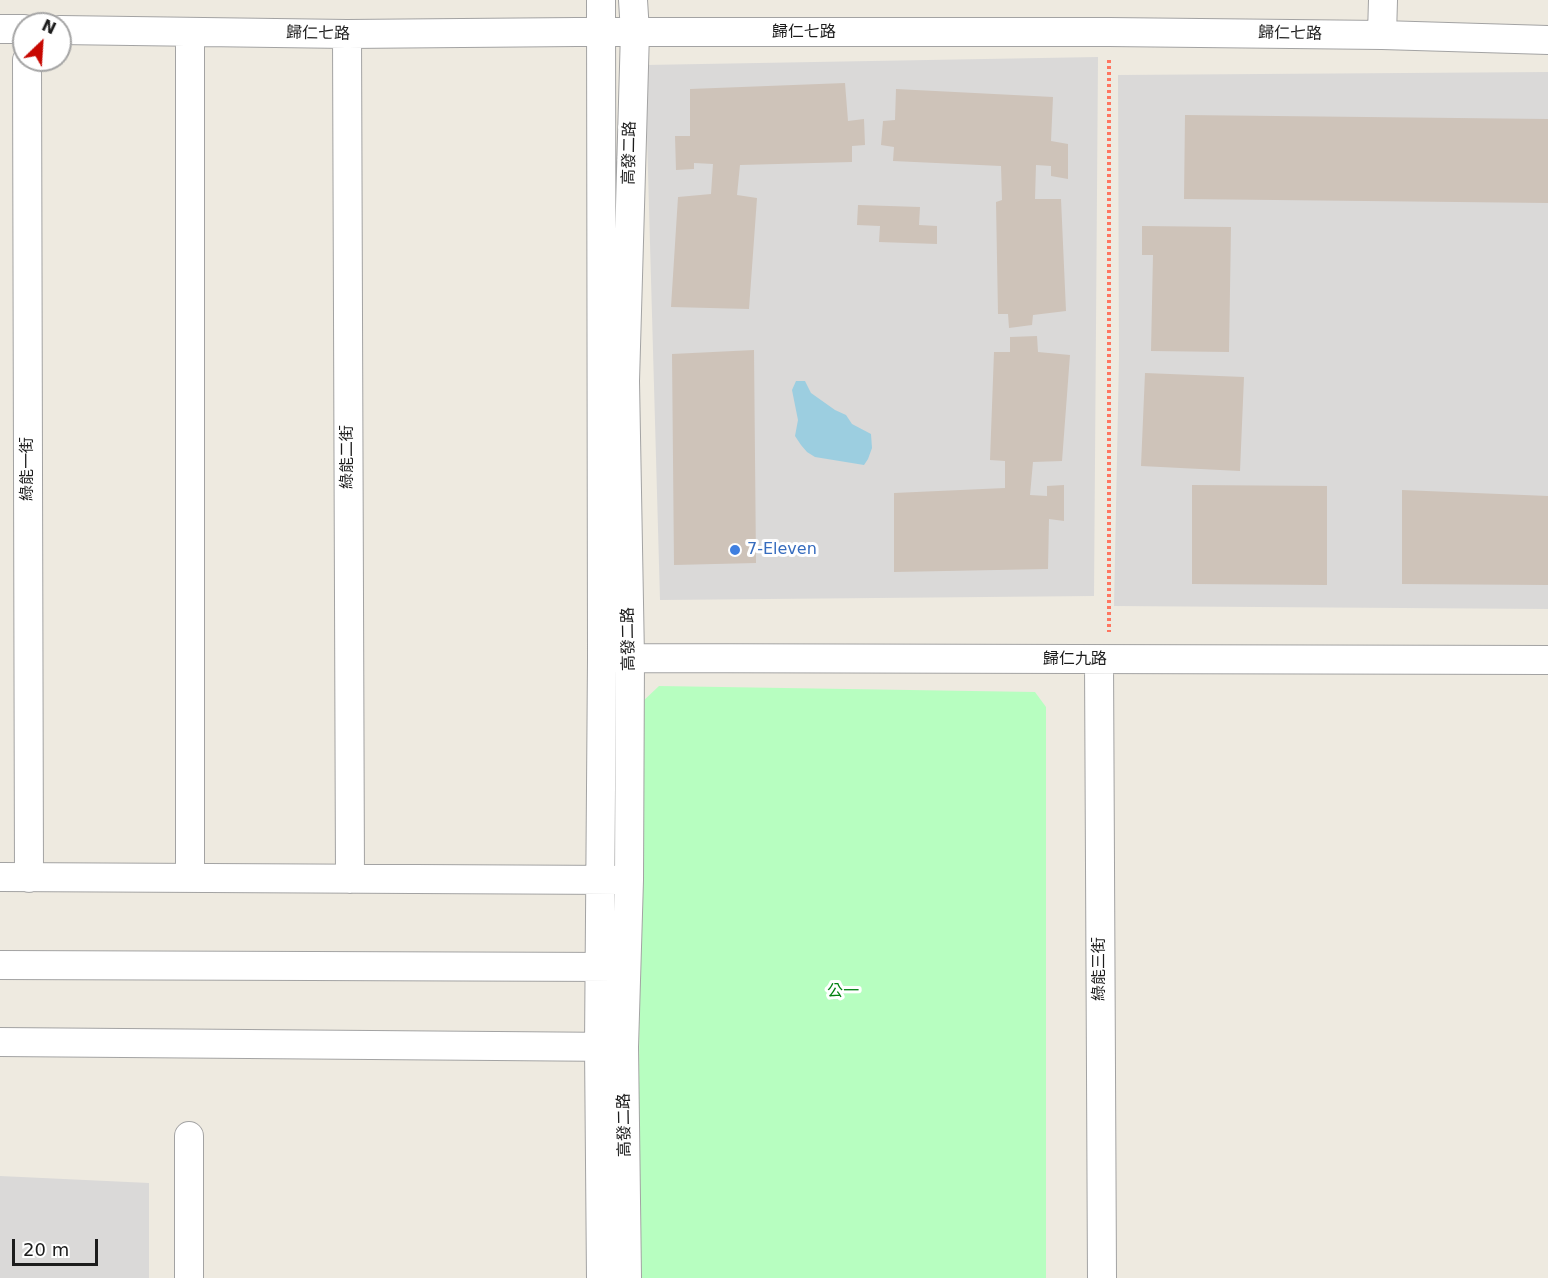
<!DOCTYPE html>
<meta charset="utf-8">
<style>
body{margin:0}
#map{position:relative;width:1548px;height:1278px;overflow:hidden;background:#eeeae0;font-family:"DejaVu Sans",sans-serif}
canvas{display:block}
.north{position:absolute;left:12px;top:12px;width:60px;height:60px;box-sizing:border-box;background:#fff;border:2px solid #a4a4a4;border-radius:50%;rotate:25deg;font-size:16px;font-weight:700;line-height:24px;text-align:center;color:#1c1c1c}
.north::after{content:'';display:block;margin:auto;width:21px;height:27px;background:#c70700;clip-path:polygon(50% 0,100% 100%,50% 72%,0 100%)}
.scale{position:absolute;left:12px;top:1239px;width:86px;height:27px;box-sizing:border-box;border:3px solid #1c1c1c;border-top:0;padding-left:8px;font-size:18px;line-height:21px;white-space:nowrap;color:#1c1c1c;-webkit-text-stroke:4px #fff;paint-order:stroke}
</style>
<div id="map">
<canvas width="1548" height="1278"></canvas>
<div class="north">N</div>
<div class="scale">20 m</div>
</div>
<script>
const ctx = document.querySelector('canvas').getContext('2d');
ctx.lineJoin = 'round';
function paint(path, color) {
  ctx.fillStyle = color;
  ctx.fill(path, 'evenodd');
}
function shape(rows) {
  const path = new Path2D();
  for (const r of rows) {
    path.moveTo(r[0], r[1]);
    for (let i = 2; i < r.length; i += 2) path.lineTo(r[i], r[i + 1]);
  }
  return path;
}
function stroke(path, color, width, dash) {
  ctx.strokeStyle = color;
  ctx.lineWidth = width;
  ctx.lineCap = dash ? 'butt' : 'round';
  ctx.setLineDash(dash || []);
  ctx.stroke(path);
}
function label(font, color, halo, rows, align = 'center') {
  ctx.font = font + ' "DejaVu Sans","Noto Sans TC",sans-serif';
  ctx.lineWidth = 6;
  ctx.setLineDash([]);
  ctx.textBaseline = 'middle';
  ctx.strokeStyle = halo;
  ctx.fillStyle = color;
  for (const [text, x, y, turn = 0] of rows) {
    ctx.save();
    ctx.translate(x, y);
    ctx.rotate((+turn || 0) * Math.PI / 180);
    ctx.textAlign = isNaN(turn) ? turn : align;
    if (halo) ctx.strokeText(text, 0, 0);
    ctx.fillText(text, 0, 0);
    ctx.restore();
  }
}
const residential = shape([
 [1098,57,1094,596,660,600,645,65],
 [1548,72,1548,609,1114,606,1119,356,1118,75],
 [0,1176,149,1183,149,1278,0,1278]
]);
const park = shape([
 [659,686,1035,692,1046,707,1046,1278,638,1278,641,703]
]);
const water = shape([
 [796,381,805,381,811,393,835,410,846,415,852,424,871,434,872,448,868,459,864,465,815,457,807,452,801,445,795,436,798,420,792,390]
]);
const building = shape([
 [845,83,848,121,864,119,865,145,852,146,852,162,740,165,737,195,757,198,749,309,671,307,678,197,711,194,713,164,694,163,694,169,676,170,675,136,690,136,690,89],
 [896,89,1053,97,1051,141,1068,144,1068,179,1051,176,1051,166,1036,165,1035,199,1061,199,1066,311,1033,315,1032,325,1009,328,1008,314,998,314,996,202,1002,200,1001,166,893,161,894,147,881,145,883,121,895,120],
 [1185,115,1548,119,1548,203,1184,199],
 [858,205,920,207,919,225,937,226,937,244,879,242,880,226,857,225],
 [1142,226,1231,227,1229,352,1151,351,1153,255,1142,255],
 [1037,336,1038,352,1070,355,1062,461,1033,462,1030,495,1047,496,1047,486,1064,485,1064,521,1049,519,1048,569,894,572,894,493,1005,488,1005,461,990,460,994,352,1010,352,1010,337],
 [754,350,756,563,674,565,672,354],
 [1145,373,1244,377,1240,471,1141,466],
 [1192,485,1327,486,1327,585,1192,584],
 [1402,490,1548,496,1548,585,1402,584]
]);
const path = shape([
 [1109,60,1109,632]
]);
const minor = shape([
 [0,29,24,29],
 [60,30,347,34,577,32,1109,32,1382,35,1548,40],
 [347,34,350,879],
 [1382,35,1383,0],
 [27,60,29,878],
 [610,658,1548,660],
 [1099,660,1102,1278],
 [0,877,621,880],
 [190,878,190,32],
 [0,965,618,967],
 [0,1042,619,1047],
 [189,1278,189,1136],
 [601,1278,599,1046,602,658,601,0],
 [627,1278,624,1047,629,880,630,658,625,381,635,32,633,0]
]);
const markers = [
 [735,550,6,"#3f7fe0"]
];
const streetNames = [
 ["歸仁七路",804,33],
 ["歸仁七路",318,34,1],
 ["歸仁七路",1290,34,1],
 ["高發二路",630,153,-89],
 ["綠能二街",348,457,-90],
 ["綠能一街",28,469,-90],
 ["高發二路",629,639,-91],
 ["歸仁九路",1075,660],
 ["綠能三街",1100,969,-90],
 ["高發二路",625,1125,-91]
];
const shopNames = [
 ["7-Eleven",747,550]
];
const parkNames = [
 ["公一",843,992]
];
paint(residential, '#dad9d8');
paint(park, '#b7fec0');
paint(water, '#9ccee0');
paint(building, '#cec3b9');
stroke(minor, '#a3a3a3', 30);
stroke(path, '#ff7660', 4, [3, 3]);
stroke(minor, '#fff', 28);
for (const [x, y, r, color] of markers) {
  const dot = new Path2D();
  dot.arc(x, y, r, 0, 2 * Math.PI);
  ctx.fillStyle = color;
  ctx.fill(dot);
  stroke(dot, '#fff', 2);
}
label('16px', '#1c1c1c', '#fff', streetNames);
label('16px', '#366cbe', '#fff', shopNames, 'left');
label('16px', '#028211', '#fff', parkNames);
</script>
